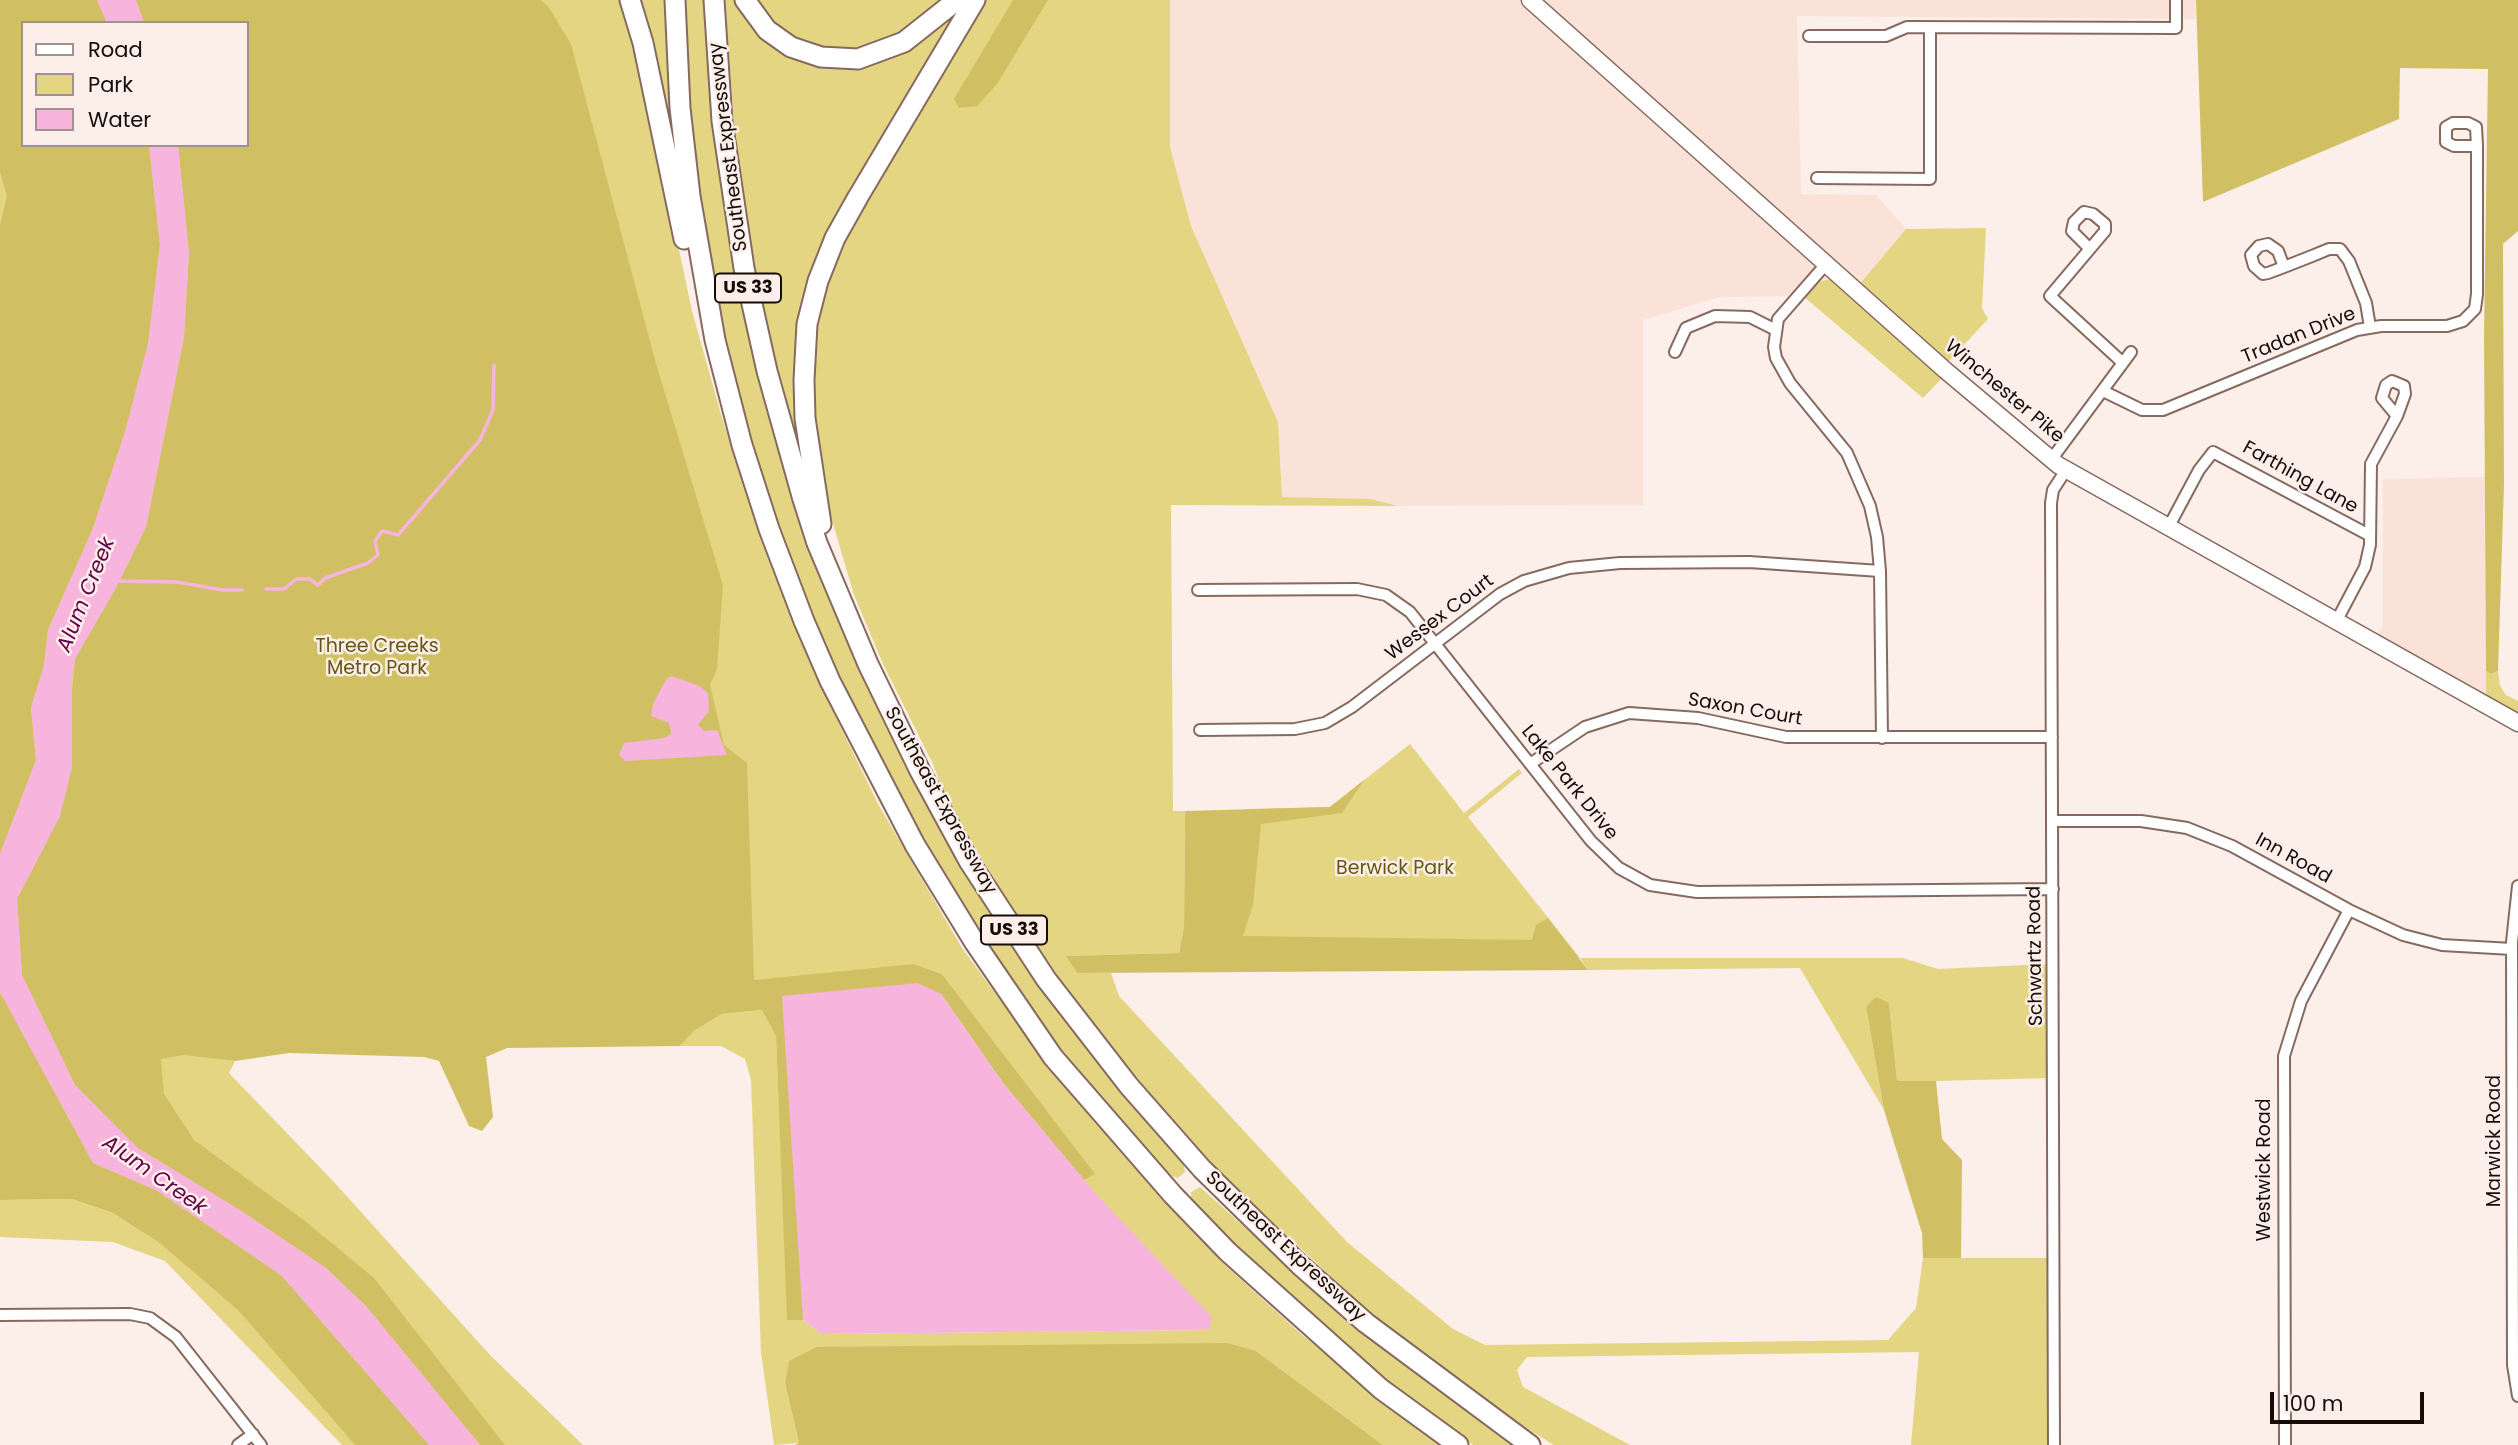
<!DOCTYPE html>
<style>
body{margin:0}
#map{position:relative;width:2518px;height:1445px;overflow:hidden;background:#fceee9;font-family:Poppins,sans-serif}
canvas{display:block}
.legend{position:absolute;left:21px;top:21px;width:228px;height:126px;box-sizing:border-box;background:#fceee9;border:2px solid #a0938f;margin:0;padding:9px 12px;list-style:none;font-size:21px;color:#150b07}
.legend li{display:flex;align-items:center;gap:14px;height:35px}
.legend b{width:35px;border:2px solid #a0938f}
.scale{position:absolute;left:2270px;top:1392px;width:154px;height:32px;box-sizing:border-box;border:4px solid #150b07;border-top:0;padding-left:9px;font-size:21px;line-height:24px;white-space:nowrap;color:#150b07;-webkit-text-stroke:5px #fceee9;paint-order:stroke}
</style>
<div id="map">
<canvas width="2518" height="1445"></canvas>
<ul class="legend">
<li><b style="height:9px;background:#fff"></b>Road</li>
<li><b style="height:19px;background:#e4d582"></b>Park</li>
<li><b style="height:19px;background:#f7b4dc"></b>Water</li>
</ul>
<div class="scale">100 m</div>
</div>
<script>
const ctx = document.querySelector('canvas').getContext('2d');
ctx.lineJoin = 'round';
function paint(path, color) {
  ctx.fillStyle = color;
  ctx.fill(path, 'evenodd');
}
function shape(rows) {
  const path = new Path2D();
  for (const r of rows) {
    path.moveTo(r[0], r[1]);
    for (let i = 2; i < r.length; i += 2) path.lineTo(r[i], r[i + 1]);
  }
  return path;
}
function stroke(path, color, width, dash) {
  ctx.strokeStyle = color;
  ctx.lineWidth = width;
  ctx.lineCap = dash ? 'butt' : 'round';
  ctx.setLineDash(dash || []);
  ctx.stroke(path);
}
function label(font, color, halo, rows, align = 'center') {
  ctx.font = font + ' Poppins,sans-serif';
  ctx.lineWidth = 5;
  ctx.setLineDash([]);
  ctx.textBaseline = 'middle';
  ctx.strokeStyle = halo;
  ctx.fillStyle = color;
  for (const [text, x, y, turn = 0] of rows) {
    ctx.save();
    ctx.translate(x, y);
    ctx.rotate((+turn || 0) * Math.PI / 180);
    ctx.textAlign = isNaN(turn) ? turn : align;
    if (halo) ctx.strokeText(text, 0, 0);
    ctx.fillText(text, 0, 0);
    ctx.restore();
  }
}
const built = shape([
 [1170,0,2196,0,2196,19,1797,16,1801,194,1876,195,1906,229,1851,295,1719,297,1643,320,1643,505,1398,506,1370,499,1282,498,1278,422,1191,226,1170,147],
 [2485,477,2486,671,2486,696,2375,638,2383,627,2383,479]
]);
const green = shape([
 [0,0,526,0,548,6,541,0,619,0,636,47,692,311,722,418,762,540,818,680,878,804,962,948,1061,1083,1159,1196,1226,1266,1302,1335,1440,1445,1383,1445,1256,1351,790,1361,785,1383,799,1443,774,1445,761,1352,751,1080,745,1059,721,1046,680,1046,694,1031,722,1014,763,1010,776,1036,788,1320,803,1320,822,1334,1209,1330,1084,1180,1094,1174,942,974,914,964,214,1058,235,1061,229,1073,333,1181,490,1355,583,1445,342,1445,165,1261,113,1242,0,1237,0,1200,72,1199,113,1213,131,1224,0,1075],
 [23,23,247,23,247,145,23,145],
 [637,0,664,0,678,166],
 [682,0,707,0,750,337,907,764,1183,1159,1185,1172,1178,1178,1169,1175,1121,1125,1061,1054,945,882,855,710,813,618,779,527,744,416,728,349,694,160,684,69],
 [725,0,739,0,763,33,852,64,965,3,827,242,800,448,785,404,749,238,736,152],
 [754,0,943,0,924,18,894,35,876,45,855,50,801,43,763,15],
 [981,0,1170,0,1170,147,1191,226,1278,422,1282,497,1370,499,1398,506,1171,505,1173,811,1185,811,1184,927,1179,953,1067,956,1077,973,1111,973,1119,996,1347,1242,1453,1329,1485,1345,1888,1340,1916,1308,1923,1258,2051,1258,2052,1445,1911,1445,1919,1352,1527,1357,1517,1370,1523,1387,1630,1445,1554,1445,1492,1407,1371,1314,1269,1219,1219,1171,1135,1076,1059,978,1009,903,946,799,933,764,883,664,854,595,824,493,811,389,816,312,841,241],
 [1986,228,1982,308,1988,319,1948,362,1859,285,1906,229],
 [1830,279,1943,377,1923,398,1803,296,1819,282],
 [2486,671,2491,674,2498,671,2500,686,2506,695,2518,701,2518,714,2486,696],
 [1410,744,1464,813,1519,769,1522,773,1468,817,1580,958,1903,958,1938,969,2049,964,2050,1078,1897,1082,1889,1003,1866,1007,1884,1110,1800,968,1588,970,1580,958,1243,957,1246,809,1330,807],
 [1200,1187,1327,1301,1436,1388,1518,1445,1473,1445,1364,1365,1309,1318,1191,1204,1191,1192]
]);
const forest = shape([
 [0,0,97,0,107,23,23,23,23,145,149,145,160,245,148,344,125,432,93,528,48,630,44,665,31,708,36,760,0,854,0,225,7,196,0,172],
 [136,0,541,0,548,6,571,44,655,360,723,585,717,669,710,685,724,745,747,763,754,980,914,964,942,974,1095,1174,1084,1180,1003,1083,941,994,803,1320,787,1320,776,1036,762,1010,722,1014,694,1031,680,1046,507,1048,486,1057,493,1117,482,1131,469,1126,439,1061,424,1057,289,1053,235,1061,184,1055,161,1059,164,1094,194,1140,305,1221,374,1278,505,1445,480,1445,366,1306,326,1268,240,1210,137,1148,75,1085,22,975,17,899,60,816,75,658,117,586,146,527,184,337,189,253,178,145,247,145,247,23,144,23],
 [1013,0,1048,0,997,84,977,106,959,108,954,99],
 [2196,0,2518,0,2518,231,2503,244,2504,484,2498,671,2491,674,2486,671,2484,335,2488,69,2400,68,2399,119,2203,202],
 [1364,780,1342,813,1261,824,1253,905,1243,936,1532,940,1536,925,1548,918,1588,970,1077,973,1066,956,1179,953,1184,927,1185,811,1330,807],
 [0,992,93,1163,156,1190,281,1275,429,1445,355,1445,239,1311,160,1243,113,1213,72,1199,0,1200],
 [1876,997,1889,1003,1897,1081,1936,1081,1942,1139,1962,1160,1961,1258,1923,1258,1922,1233,1884,1110,1866,1007],
 [1227,1343,1256,1351,1383,1445,795,1445,799,1443,785,1383,789,1361,817,1347]
]);
const water = shape([
 [97,0,136,0,144,23,107,23],
 [149,145,178,145,189,253,184,337,146,527,117,586,75,659,72,680,72,768,60,816,17,899,22,975,75,1085,138,1148,240,1210,326,1268,366,1306,480,1445,429,1445,281,1275,156,1190,93,1163,0,992,0,854,36,760,31,708,44,665,48,630,93,528,125,432,148,344,160,245],
 [672,676,699,686,708,693,709,711,698,725,704,731,717,730,727,755,625,761,619,755,624,743,664,738,671,734,669,723,651,716,653,704,667,678],
 [918,983,941,994,1003,1083,1097,1195,1212,1317,1209,1330,822,1334,803,1320,782,996]
]);
const stream = shape([
 [116,581,177,582,223,590,242,590],
 [266,589,284,589,296,579,310,579,318,585,325,578,368,563,378,555,375,541,382,531,398,535,480,440,493,410,494,365]
]);
const minor = shape([
 [1809,36,1886,36,1907,27,2176,28,2176,0],
 [2453,123,2468,123,2476,127,2477,146,2454,146,2446,142,2446,127,2453,123],
 [1817,178,1930,179,1930,28],
 [2089,248,2072,231,2074,222,2084,212,2093,214,2105,224,2105,231,2050,296,2123,363],
 [1826,264,1778,319,1774,347,1776,358,1790,383,1847,453,1870,506,1877,537,1880,571,1882,738],
 [2284,267,2278,251,2268,244,2259,246,2251,255,2254,266,2263,274,2268,273,2284,267,2312,256,2329,249,2340,249,2349,261,2366,303,2370,327],
 [1675,352,1686,328,1715,316,1750,317,1774,329],
 [2103,391,2142,410,2163,410,2357,330,2381,326,2447,326,2463,321,2475,309,2477,294,2477,146],
 [2051,460,2131,352],
 [2168,528,2199,470,2213,452,2369,535],
 [1198,590,1357,589,1386,595,1410,612,1591,841,1619,868,1650,885,1697,892,2053,889],
 [2336,622,2365,567,2370,545,2371,464,2397,416,2405,394,2404,386,2392,381,2386,385,2382,398,2397,416],
 [1200,730,1295,729,1325,723,1352,707,1500,594,1524,581,1569,568,1620,563,1749,562,1880,571],
 [1530,764,1585,727,1629,713,1698,718,1786,737,2052,737],
 [2052,821,2141,821,2187,828,2232,846,2349,910,2403,935,2442,945,2512,949],
 [2518,886,2512,942,2513,1365,2518,1396],
 [0,1315,130,1314,150,1318,176,1337,261,1445],
 [238,1445,253,1434],
 [2054,1445,2051,503,2053,490,2066,470],
 [2285,1445,2284,1056,2301,1001,2349,910]
]);
const secondary = shape([
 [1530,0,1945,370,2058,465,2518,723]
]);
const motorway = shape([
 [630,0,643,43,684,239],
 [675,0,680,108,690,196,715,340,742,445,769,529,804,621,830,681,915,845,975,943,1053,1057,1173,1195,1228,1252,1381,1389,1458,1445],
 [714,0,722,121,744,268,767,371,802,496,817,543,868,664,920,771,969,861,1046,979,1129,1086,1202,1169,1300,1265,1366,1323,1530,1445],
 [745,0,767,30,791,47,821,57,858,59,904,42,957,0],
 [821,524,805,418,804,380,807,324,818,281,835,238,858,197,975,0]
]);
const shields = [
 [748,288,66],
 [1014,930,66]
];
const shieldNames = [
 ["US 33",748,288],
 ["US 33",1014,930]
];
const streetNames = [
 ["Southeast Expressway",729,147,-97],
 ["Tradan Drive",2299,336,-22],
 ["Winchester Pike",2004,392,40],
 ["Farthing Lane",2300,478,29],
 ["Wessex Court",1440,618,-37],
 ["Saxon Court",1745,710,10],
 ["Lake Park Drive",1569,783,51],
 ["Southeast Expressway",940,801,61],
 ["Inn Road",2293,859,29],
 ["Schwartz Road",2036,956,-91],
 ["Marwick Road",2495,1141,-90],
 ["Westwick Road",2265,1170,-90],
 ["Southeast Expressway",1285,1247,43]
];
const parkNames = [
 ["Three Creeks",377,647],
 ["Metro Park",377,669],
 ["Berwick Park",1395,869]
];
const waterNames = [
 ["Alum Creek",87,595,-68],
 ["Alum Creek",154,1176,35]
];
paint(built, '#fbe2d9');
paint(green, '#e4d582');
paint(forest, '#d1c063');
paint(water, '#f7b4dc');
stroke(stream, '#f7b4dc', 3.5);
stroke(minor, '#866a5f', 14);
stroke(secondary, '#866a5f', 19);
stroke(motorway, '#866a5f', 23);
stroke(minor, '#fff', 10);
stroke(secondary, '#fff', 16);
stroke(motorway, '#fff', 19);
for (const [x, y, w] of shields) {
  const box = new Path2D();
  box.roundRect(x - w / 2, y - 14.5, w, 29, 5);
  ctx.fillStyle = '#fceee9';
  ctx.fill(box);
  stroke(box, '#150b07', 2);
}
label('bold 18px', '#150b07', null, shieldNames);
label('19px', '#150b07', '#fceee9', streetNames);
label('19px', '#635711', '#fceee9', parkNames);
label('italic 21px', '#620049', '#fceee9', waterNames);
</script>
